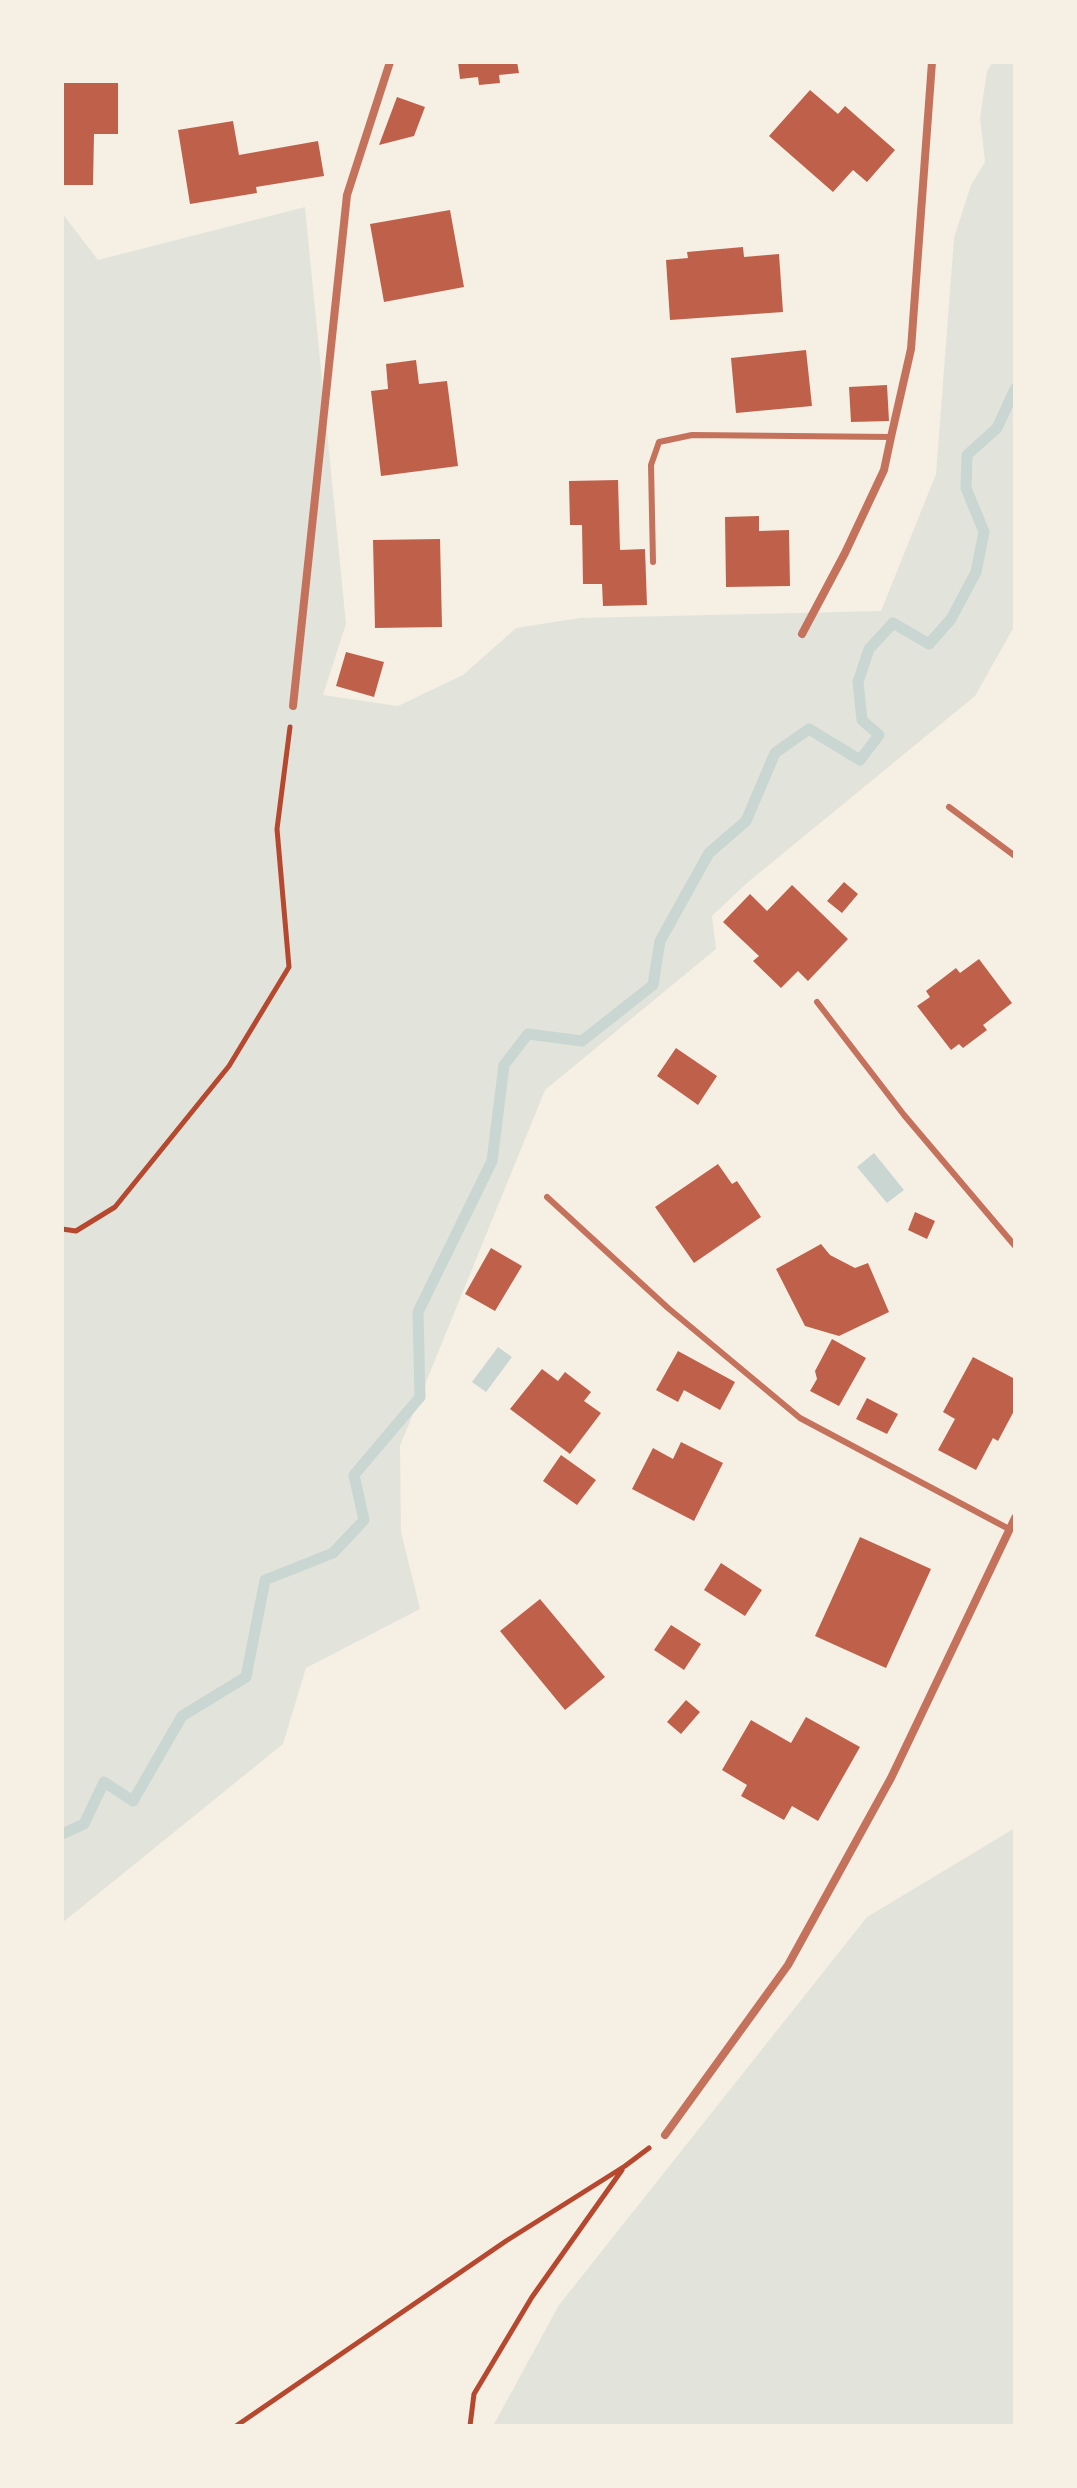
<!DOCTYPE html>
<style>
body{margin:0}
#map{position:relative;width:1077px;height:2488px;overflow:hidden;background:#f6efe4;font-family:Commissioner,sans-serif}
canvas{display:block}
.frame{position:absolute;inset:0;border:64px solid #f6efe4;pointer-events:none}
</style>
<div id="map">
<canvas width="1077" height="2488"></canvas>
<div class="frame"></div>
</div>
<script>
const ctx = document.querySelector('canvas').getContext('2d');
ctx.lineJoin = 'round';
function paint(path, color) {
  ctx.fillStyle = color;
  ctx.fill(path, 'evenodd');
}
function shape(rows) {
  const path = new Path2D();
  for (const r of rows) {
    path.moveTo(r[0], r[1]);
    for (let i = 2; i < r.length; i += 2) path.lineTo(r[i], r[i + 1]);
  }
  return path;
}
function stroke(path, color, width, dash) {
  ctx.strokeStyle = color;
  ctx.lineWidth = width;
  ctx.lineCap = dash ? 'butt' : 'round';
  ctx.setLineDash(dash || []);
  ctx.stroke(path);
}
const green = shape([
 [993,62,1015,62,1015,625,975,696,747,883,712,916,716,949,545,1090,400,1446,401,1532,420,1609,306,1668,283,1744,62,1923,62,213,98,260,305,207,346,624,323,695,398,706,463,675,516,628,580,618,881,611,936,474,954,238,971,185,985,162,980,118,987,71],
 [1015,1828,1015,2426,493,2426,559,2305,867,1917]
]);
const water = shape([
 [874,1153,904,1190,887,1203,857,1167],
 [498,1347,512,1357,486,1392,472,1382]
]);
const stream = shape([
 [62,1834,84,1824,104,1782,133,1801,182,1716,246,1677,265,1580,333,1553,364,1520,354,1475,420,1397,418,1312,492,1161,504,1065,528,1034,582,1041,653,985,660,941,709,853,746,821,775,753,809,729,860,760,879,735,862,720,858,682,869,649,893,623,929,644,951,619,976,572,984,532,966,488,967,455,997,428,1015,389]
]);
const building = shape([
 [458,62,517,62,519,73,499,75,500,83,479,85,478,77,460,79],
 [62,83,118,83,118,134,94,134,93,185,62,185],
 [810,90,838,114,845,106,895,150,867,182,853,170,833,192,769,136],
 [397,97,425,107,414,136,379,145],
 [233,121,239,155,318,141,324,176,256,187,257,193,190,204,178,130],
 [450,210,464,287,384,302,370,224],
 [743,247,744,257,779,254,783,312,670,320,666,260,688,258,687,252],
 [806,350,812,406,736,413,731,358],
 [416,360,419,384,447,381,458,466,381,476,371,391,388,389,386,364],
 [887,385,889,421,851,422,849,387],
 [618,480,620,550,645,549,647,605,603,606,602,584,583,584,582,525,570,525,569,481],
 [759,516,759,531,789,530,790,586,726,587,725,517],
 [440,539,442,627,375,628,373,540],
 [346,652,384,662,374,697,336,686],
 [844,882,858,894,842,913,827,901],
 [792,885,848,939,808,981,798,971,781,988,753,961,759,956,723,922,750,894,767,911],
 [979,959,1012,1003,983,1025,987,1030,963,1048,959,1044,951,1050,917,1006,930,997,926,991,956,968,960,973],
 [676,1048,717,1076,698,1105,657,1076],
 [718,1164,732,1184,737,1181,761,1217,694,1263,655,1207],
 [915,1212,935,1221,927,1239,908,1230],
 [821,1244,830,1255,855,1268,868,1263,889,1312,839,1336,805,1326,776,1269],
 [491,1248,522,1266,495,1311,465,1294],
 [832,1339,866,1358,839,1406,810,1391,817,1379,815,1371],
 [678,1351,735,1382,720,1410,684,1390,678,1402,656,1390],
 [973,1357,1015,1379,1015,1409,998,1441,993,1438,976,1470,938,1450,955,1419,943,1412],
 [542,1369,558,1381,565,1372,591,1392,584,1401,601,1413,570,1454,510,1409],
 [867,1398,898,1414,887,1434,856,1419],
 [681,1442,723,1463,694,1521,632,1489,653,1448,673,1459],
 [561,1455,596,1480,577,1505,543,1481],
 [860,1537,931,1569,886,1668,815,1636],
 [721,1563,762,1590,745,1616,704,1590],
 [540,1599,605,1677,565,1710,500,1631],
 [671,1625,701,1644,684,1670,654,1650],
 [686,1700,700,1712,681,1734,667,1722],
 [806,1717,860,1747,818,1821,792,1806,784,1820,741,1796,747,1785,722,1770,751,1720,791,1743]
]);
const path = shape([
 [62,1229,76,1231,115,1207,229,1066,289,967,277,829,290,727],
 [236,2426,506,2241,625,2166,649,2148],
 [470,2426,474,2394,532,2297,622,2170]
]);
const service = shape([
 [653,562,651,465,659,442,692,435,891,437],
 [949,807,1015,856],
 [817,1002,904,1115,1015,1246],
 [547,1197,668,1308,800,1418,1009,1529]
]);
const minor = shape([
 [802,634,845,553,884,470,891,437,911,349,932,62],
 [293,706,347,195,390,62],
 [665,2135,788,1965,891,1778,1015,1518]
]);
paint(green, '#e2e4dc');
paint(water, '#c9d6d2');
stroke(stream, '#c9d6d2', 11);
paint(building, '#bf614a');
stroke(path, '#b5482f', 5);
stroke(service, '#c5725c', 6);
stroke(minor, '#c5725c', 8);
</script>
